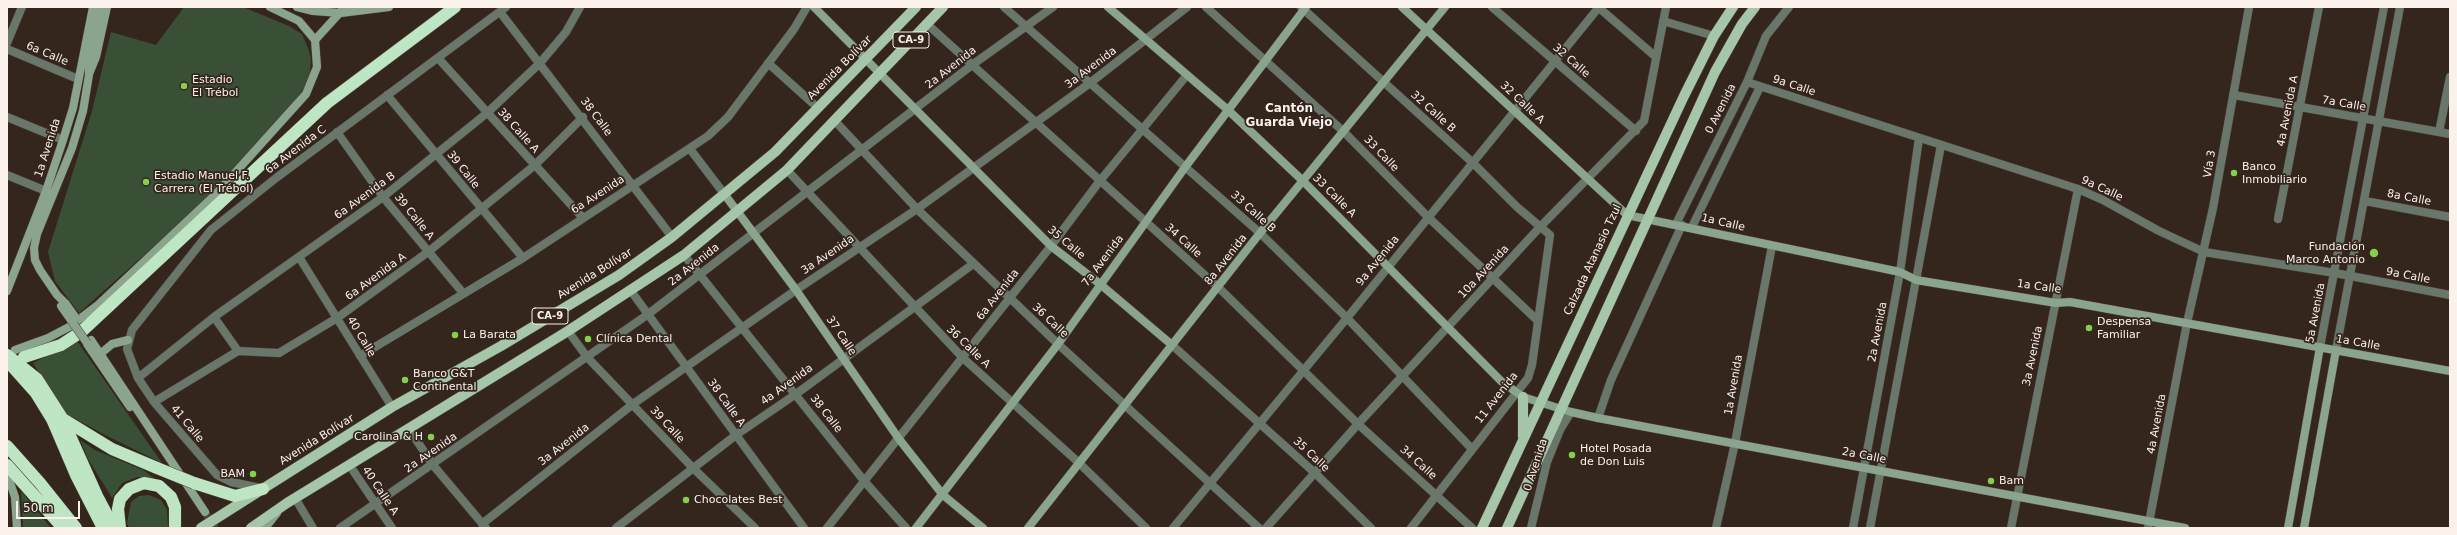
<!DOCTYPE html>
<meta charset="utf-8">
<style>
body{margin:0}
#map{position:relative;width:2457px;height:535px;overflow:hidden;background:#34251d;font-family:"DejaVu Sans",sans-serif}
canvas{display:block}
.frame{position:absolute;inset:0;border:8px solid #fbf1eb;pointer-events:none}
.scale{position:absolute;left:16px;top:501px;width:64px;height:18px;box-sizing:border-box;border:2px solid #fbf1eb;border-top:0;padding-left:5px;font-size:12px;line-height:14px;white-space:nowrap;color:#fbf1eb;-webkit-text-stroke:3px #34251d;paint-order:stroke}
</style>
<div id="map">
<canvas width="2457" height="535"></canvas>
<div class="frame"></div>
<div class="scale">50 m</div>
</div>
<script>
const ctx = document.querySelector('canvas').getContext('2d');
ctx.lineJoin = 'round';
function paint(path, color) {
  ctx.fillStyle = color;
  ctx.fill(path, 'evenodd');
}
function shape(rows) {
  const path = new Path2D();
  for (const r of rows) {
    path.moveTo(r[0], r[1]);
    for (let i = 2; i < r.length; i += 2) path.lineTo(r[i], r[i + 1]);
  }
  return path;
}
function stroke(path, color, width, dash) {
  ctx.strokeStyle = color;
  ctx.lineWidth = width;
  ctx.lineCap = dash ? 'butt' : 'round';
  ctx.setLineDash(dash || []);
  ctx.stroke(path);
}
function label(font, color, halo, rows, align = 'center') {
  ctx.font = font + ' "DejaVu Sans",sans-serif';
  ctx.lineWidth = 3.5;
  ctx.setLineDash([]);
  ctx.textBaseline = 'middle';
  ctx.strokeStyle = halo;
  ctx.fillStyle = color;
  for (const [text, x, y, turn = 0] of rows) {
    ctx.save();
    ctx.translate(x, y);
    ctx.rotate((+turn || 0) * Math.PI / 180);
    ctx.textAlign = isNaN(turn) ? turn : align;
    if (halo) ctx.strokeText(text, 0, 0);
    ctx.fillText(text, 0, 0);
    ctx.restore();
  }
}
const green = shape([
 [184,7,243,7,289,26,302,34,308,48,311,59,310,73,304,88,296,99,199,206,79,313,55,281,48,252,92,111,111,32,156,45],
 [77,341,162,463,105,435,63,412,33,363],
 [80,440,95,450,143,470,154,478,137,477,122,483,112,498,88,459],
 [21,491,51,528,23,528],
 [149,495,161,500,167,510,168,528,129,528,127,523,131,502,139,496]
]);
const secondaryTunnel = shape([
 [205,512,215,528]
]);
const street = shape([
 [1004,7,1260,233,1347,318,1472,449],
 [1206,7,1344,132,1429,218,1537,320],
 [1301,7,1473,163,1517,207,1550,235,1532,365,1528,378,1411,528],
 [1492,7,1636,131],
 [1598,7,1656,57],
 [500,12,672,237],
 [1663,21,1714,36],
 [927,24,1219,288,1358,424,1472,528],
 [7,43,22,7],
 [7,49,78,79],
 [438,58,583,218],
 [768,63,818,108],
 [1747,82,2078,189,2103,200,2159,231,2204,252,2335,273,2450,295],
 [387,95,523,258],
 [2234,95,2450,134],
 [7,117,63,140],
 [835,121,917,209,1058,344,1259,528],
 [337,132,383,197,463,293],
 [2439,132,2450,77],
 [690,149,725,195],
 [787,170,963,358,1078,462,1146,528],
 [7,175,46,191],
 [2365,201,2450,217],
 [2278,219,2319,7],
 [1676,224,1747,82,1766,36,1789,7],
 [1692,227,1760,87],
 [684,255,865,482,906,528],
 [299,257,392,407],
 [631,291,804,528],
 [214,317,238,351],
 [568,331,587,357,692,467,755,528],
 [1172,345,1315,473,1371,528],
 [2320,347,2384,7],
 [2336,350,2400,7],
 [360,356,523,258,708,136,728,117,794,29,807,7],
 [138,378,214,317,383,197,487,113,540,63,566,32,580,7],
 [154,402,238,351,279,353,337,318,428,252,535,165,583,117],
 [1598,418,1611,380,1682,225],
 [409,429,433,465,486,528],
 [350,466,392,528],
 [260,488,231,482,217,475,154,402,138,378,127,349,132,330,211,230,276,178,506,7],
 [295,498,313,528],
 [482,524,633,404,796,290,917,209,1090,83,1187,7],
 [340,528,647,315,972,65,1053,7],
 [616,528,736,435,796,394,973,264],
 [827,528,1051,246,1099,182,1187,75],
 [1173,528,1347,318,1599,7],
 [1266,528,1358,424,1540,227,1644,121,1666,7],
 [1531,528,1547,462,1560,430,1571,412],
 [1716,528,1735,443,1772,246],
 [1853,528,1900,272,1919,138],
 [1870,528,1941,145],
 [2011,528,2078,189],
 [2148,528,2187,323,2213,208,2249,7]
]);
const secondary = shape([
 [297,7,313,11,341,13,389,7],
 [814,7,1051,246,1100,284,1172,345],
 [1108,7,1228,110,1303,181,1501,381,1523,397,1571,412,1598,418,2185,528],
 [1402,7,1627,215,1900,272,1916,280,2056,303,2070,302,2450,371],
 [315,40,345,7],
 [89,74,96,57,107,7],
 [725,195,796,290,899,439,943,495,983,528],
 [7,291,46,191,63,140,73,108,93,7],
 [66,304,57,295,40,270,35,260,34,248,37,234,72,148,83,111,89,75,89,55,100,7],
 [91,340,205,512],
 [87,344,130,407],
 [15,350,48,338,69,327,98,305,215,195,306,94,317,67,315,40,299,21,270,7],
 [98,356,112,344,128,340],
 [7,474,15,497,17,528],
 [265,528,277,513],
 [916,528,1058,344,1186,166,1306,7],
 [1028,528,1260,233,1445,7],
 [2288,528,2320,347],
 [2304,528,2336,350]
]);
const primary = shape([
 [1523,397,1523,437],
 [201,528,392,407,501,346,619,275,672,237,775,152,916,7],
 [251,528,287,503,568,331,684,255,787,170,943,7],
 [1482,528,1684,96,1714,36,1733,7],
 [1507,528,1715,72,1742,24,1755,7]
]);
const highway = shape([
 [7,355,37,379,62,418,97,496,114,528],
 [24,357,61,345,81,332,327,103,455,7],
 [11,365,36,393,52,419,76,475,103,528],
 [63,419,112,449,157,468],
 [7,446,40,483,76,528],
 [7,465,63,528],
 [194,483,235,496,263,489],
 [120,528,118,509,120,499,129,489,144,483,159,486,171,497,175,507,175,528]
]);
const secondaryBridge = shape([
 [66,304,76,318],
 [61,306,87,343]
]);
const highwayBridge = shape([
 [157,468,194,483]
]);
const markers = [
 [184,86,4,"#85cf4d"],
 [2234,173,4,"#85cf4d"],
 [146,182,4,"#85cf4d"],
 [2374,253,5,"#85cf4d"],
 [2089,328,4,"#85cf4d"],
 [455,335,4,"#85cf4d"],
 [588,339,4,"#85cf4d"],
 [405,380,4,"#85cf4d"],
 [431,437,4,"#85cf4d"],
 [1572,455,4,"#85cf4d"],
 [253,474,4,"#85cf4d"],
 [1991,481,4,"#85cf4d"],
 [686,500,4,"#85cf4d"]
];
const shields = [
 [911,40,36],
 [550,316,36]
];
const shieldNames = [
 ["CA-9",911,40],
 ["CA-9",550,316]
];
const streetNames = [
 ["6a Calle",47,54,23],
 ["32 Calle",1571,61,41],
 ["Avenida Bolívar",840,68,-45],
 ["2a Avenida",951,68,-38],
 ["3a Avenida",1091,68,-37],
 ["9a Calle",1794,86,18],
 ["32 Calle A",1522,103,43],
 ["7a Calle",2344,104,10],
 ["0 Avenida",1721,109,-63],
 ["4a Avenida A",2288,111,-79],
 ["32 Calle B",1433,112,42],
 ["38 Calle",596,117,53],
 ["38 Calle A",518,131,48],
 ["1a Avenida",48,148,-72],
 ["6a Avenida C",296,150,-37],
 ["33 Calle",1381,154,46],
 ["Vía 3",2210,164,-80],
 ["39 Calle",463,170,51],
 ["9a Calle",2102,189,25],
 ["6a Avenida",598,195,-33],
 ["6a Avenida B",365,196,-36],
 ["33 Calle A",1334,196,45],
 ["8a Calle",2409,198,11],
 ["33 Calle B",1253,212,42],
 ["39 Calle A",414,217,51],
 ["1a Calle",1723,223,13],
 ["34 Calle",1183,241,42],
 ["35 Calle",1066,243,40],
 ["3a Avenida",828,255,-34],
 ["8a Avenida",1226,260,-52],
 ["Calzada Atanasio Tzul",1593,260,-65],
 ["7a Avenida",1103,261,-53],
 ["9a Avenida",1378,261,-51],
 ["2a Avenida",694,265,-38],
 ["10a Avenida",1484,272,-47],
 ["Avenida Bolívar",595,274,-32],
 ["9a Calle",2408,276,11],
 ["6a Avenida A",376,277,-36],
 ["1a Calle",2039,287,8],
 ["6a Avenida",998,295,-52],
 ["5a Avenida",2316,313,-79],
 ["36 Calle",1050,321,43],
 ["2a Avenida",1878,332,-79],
 ["37 Calle",841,336,56],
 ["40 Calle",361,337,59],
 ["1a Calle",2358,343,10],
 ["36 Calle A",968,347,44],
 ["3a Avenida",2033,356,-78],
 ["4a Avenida",787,385,-36],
 ["1a Avenida",1734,385,-80],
 ["11 Avenida",1497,398,-52],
 ["38 Calle A",726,403,54],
 ["38 Calle",826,414,52],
 ["41 Calle",187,424,50],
 ["4a Avenida",2157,424,-79],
 ["39 Calle",667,425,47],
 ["Avenida Bolívar",317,440,-32],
 ["3a Avenida",564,445,-38],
 ["2a Avenida",431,453,-35],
 ["35 Calle",1311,455,43],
 ["2a Calle",1864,456,11],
 ["34 Calle",1418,463,42],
 ["0 Avenida",1536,465,-72],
 ["40 Calle A",380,491,56]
];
const poiNames = [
 ["Estadio",192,80],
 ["El Trébol",192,93],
 ["Banco",2242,167],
 ["Inmobiliario",2242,180],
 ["Estadio Manuel F.",154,176],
 ["Carrera (El Trébol)",154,189],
 ["Fundación",2365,247,"right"],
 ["Marco Antonio",2365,260,"right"],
 ["Despensa",2097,322],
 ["Familiar",2097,335],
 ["La Barata",463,335],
 ["Clínica Dental",596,339],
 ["Banco G&T",413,374],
 ["Continental",413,387],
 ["Carolina & H",423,437,"right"],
 ["Hotel Posada",1580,449],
 ["de Don Luis",1580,462],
 ["BAM",245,474,"right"],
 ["Bam",1999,481],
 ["Chocolates Best",694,500]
];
const neighbourhoodNames = [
 ["Cantón",1289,109],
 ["Guarda Viejo",1289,123]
];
paint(green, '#395037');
stroke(secondaryTunnel, '#52443c', 8, [8, 4]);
stroke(street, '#50423a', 9);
stroke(secondary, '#50423a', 9);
stroke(primary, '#50423a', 11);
stroke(highway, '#50423a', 13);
stroke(street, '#68776a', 8);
stroke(secondary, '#8ba48e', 8);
stroke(primary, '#a6c6aa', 10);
stroke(highway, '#bee6c4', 12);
stroke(secondaryBridge, '#50423a', 9, []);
stroke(highwayBridge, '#50423a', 13, []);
stroke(secondaryBridge, '#8ba48e', 8);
stroke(highwayBridge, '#bee6c4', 12);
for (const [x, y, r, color] of markers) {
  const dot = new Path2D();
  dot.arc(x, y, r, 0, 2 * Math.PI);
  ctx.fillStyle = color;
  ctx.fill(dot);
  stroke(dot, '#34251d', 1.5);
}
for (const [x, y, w] of shields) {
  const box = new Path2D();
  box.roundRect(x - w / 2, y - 8, w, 16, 3);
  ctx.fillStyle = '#34251d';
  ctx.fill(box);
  stroke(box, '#fbf1eb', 1);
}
label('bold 10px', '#fbf1eb', null, shieldNames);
label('11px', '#fbf1eb', '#34251d', streetNames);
label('11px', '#fbf1eb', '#34251d', poiNames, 'left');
label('bold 12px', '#fbf1eb', '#34251d', neighbourhoodNames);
</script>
